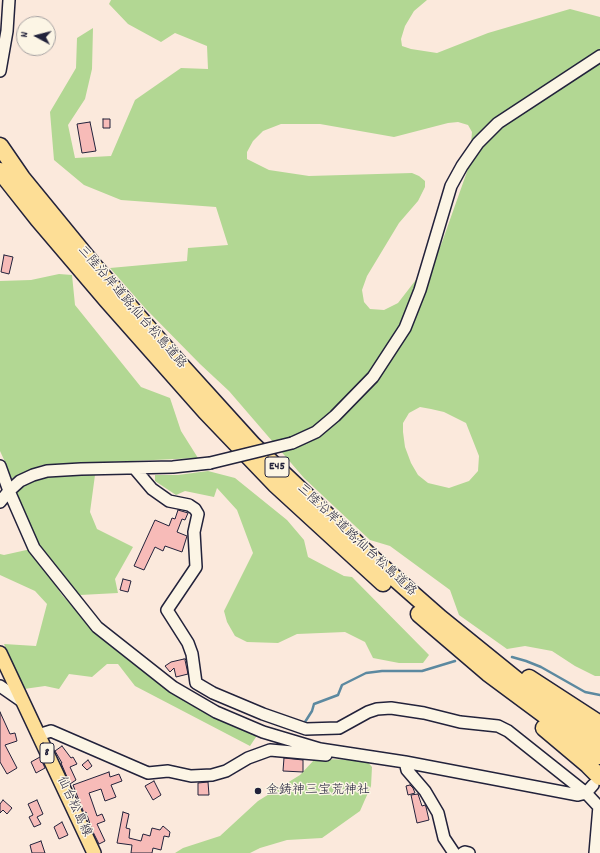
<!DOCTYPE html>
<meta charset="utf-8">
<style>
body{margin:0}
#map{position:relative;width:600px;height:853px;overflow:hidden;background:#fbe9dc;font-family:Dekko,sans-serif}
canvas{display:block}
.north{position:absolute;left:16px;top:16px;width:40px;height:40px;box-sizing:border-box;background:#fcf5e5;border:1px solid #a5a1a1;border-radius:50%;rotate:277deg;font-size:11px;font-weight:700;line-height:16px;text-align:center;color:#22223b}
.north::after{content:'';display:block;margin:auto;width:14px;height:18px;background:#22223b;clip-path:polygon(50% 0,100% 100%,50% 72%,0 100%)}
</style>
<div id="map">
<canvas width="600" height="853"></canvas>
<div class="north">N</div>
</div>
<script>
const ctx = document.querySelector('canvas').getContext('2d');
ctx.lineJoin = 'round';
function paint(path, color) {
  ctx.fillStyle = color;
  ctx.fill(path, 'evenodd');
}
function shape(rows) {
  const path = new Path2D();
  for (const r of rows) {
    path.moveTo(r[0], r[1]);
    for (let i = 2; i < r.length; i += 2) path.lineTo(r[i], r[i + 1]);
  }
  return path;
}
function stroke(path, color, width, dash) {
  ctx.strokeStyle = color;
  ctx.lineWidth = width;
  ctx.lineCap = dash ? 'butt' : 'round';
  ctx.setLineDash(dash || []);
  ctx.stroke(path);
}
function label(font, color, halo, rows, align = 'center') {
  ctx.font = font + ' Dekko,"Klee One",sans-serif';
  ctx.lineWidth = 3;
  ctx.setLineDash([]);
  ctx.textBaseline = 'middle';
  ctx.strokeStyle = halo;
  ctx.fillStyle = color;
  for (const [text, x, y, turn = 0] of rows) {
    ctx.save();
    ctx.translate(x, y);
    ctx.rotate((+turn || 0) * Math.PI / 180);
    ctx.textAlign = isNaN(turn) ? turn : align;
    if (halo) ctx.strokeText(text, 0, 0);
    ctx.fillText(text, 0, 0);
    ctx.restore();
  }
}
const green = shape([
 [111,0,427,0,414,11,405,26,401,39,402,46,411,49,437,53,488,33,570,9,600,17,600,676,595,676,575,666,552,651,525,646,507,649,459,615,450,590,390,546,370,540,304,478,229,391,200,364,145,308,110,268,187,261,188,248,228,245,216,207,121,200,84,185,54,160,50,112,76,68,77,38,93,28,92,69,85,99,68,125,75,158,111,156,135,100,181,68,208,69,207,46,175,33,161,42,128,24,109,4],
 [458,122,468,125,472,132,469,166,441,245,432,259,398,303,384,310,370,309,364,302,362,290,367,276,399,223,418,201,425,187,425,181,419,176,412,173,309,176,269,170,247,159,247,152,253,141,263,131,281,124,320,124,394,137,448,123],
 [420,407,431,409,444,412,466,423,479,456,478,471,469,481,449,488,428,483,418,475,411,463,405,447,403,432,403,423,409,413],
 [59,274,72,275,75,305,141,387,170,398,181,431,198,458,42,465,10,479,6,464,0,451,0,281,31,280],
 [208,471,235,478,287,520,304,540,308,557,344,576,352,577,429,655,423,663,399,663,373,658,365,642,345,632,297,634,278,643,247,642,235,636,227,622,224,611,253,553,237,510,217,488,214,497,185,491,176,495,155,481,155,475,178,475],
 [54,475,95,475,90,512,97,529,133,547,115,579,118,593,80,595,70,585,37,545,14,494,18,488,28,483],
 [31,549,62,595,93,629,120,651,258,734,250,746,135,686,118,664,107,664,92,677,69,674,59,689,45,686,24,689,4,644,36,646,47,604,35,591,0,575,0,554,4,555],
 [315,759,366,760,372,767,371,786,360,811,322,838,287,840,260,848,250,853,175,853,183,848,220,836,258,801,300,775]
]);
const stream = shape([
 [512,657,526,661,541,667,585,692,600,695],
 [303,724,305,722,312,711,314,704,338,695,342,685,366,673,382,671,422,671,455,661]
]);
const building = shape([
 [103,119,110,119,110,128,103,128,103,119],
 [90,122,96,151,82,153,77,124,90,122],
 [4,255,13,257,9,274,1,272,4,255],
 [178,510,188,513,185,520,182,519,177,532,187,536,182,552,165,546,163,551,155,547,144,570,134,566,155,520,169,526,172,518,175,519,178,510],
 [123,579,131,581,128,592,120,590,123,579],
 [184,659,186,659,185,660,188,674,176,677,174,668,170,672,165,666,171,662,184,659],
 [0,712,10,734,15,733,17,741,5,745,17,768,7,774,0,762,0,712],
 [62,746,71,758,73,757,77,764,70,767,76,780,70,784,61,763,62,763,55,751,62,746],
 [40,757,45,768,36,773,31,762,40,757],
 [284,758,303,760,303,772,283,771,284,758],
 [88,760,92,766,87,770,82,765,88,760],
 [109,772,110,777,119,774,122,781,111,785,116,797,105,801,101,789,89,793,97,816,102,814,105,821,97,824,105,841,99,844,92,830,86,812,84,813,73,785,109,772],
 [154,781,161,795,153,800,145,786,154,781],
 [208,782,209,795,198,795,198,783,208,782],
 [410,785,413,788,415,793,408,795,406,786,410,785],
 [418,794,422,806,425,805,426,807,429,820,417,823,411,795,418,794],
 [3,800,12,808,7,814,3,810,0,813,0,804,3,800],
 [37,800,43,814,37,817,41,824,34,827,29,817,33,815,28,804,37,800],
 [123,812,129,814,126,828,130,829,129,838,141,841,143,834,150,836,152,828,160,830,163,826,170,832,169,837,164,836,161,850,153,848,152,853,131,853,132,845,117,843,123,812],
 [62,822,68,835,59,839,54,827,62,822],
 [41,841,45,853,32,853,30,845,41,841]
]);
const minor = shape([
 [0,71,7,31,9,0],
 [292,443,316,432,335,416,373,377,405,328,420,290,451,186,462,166,478,143,498,123,600,56],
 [0,466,9,491,34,548,97,627,173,687,216,712,263,732,320,749,405,762,578,795,586,793,593,785],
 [135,469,152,489,169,501,189,505,195,509,198,514,194,532,196,567,167,610,188,643,192,654,196,683,213,693,263,714,306,729,339,728,368,712,377,709,391,708,424,713,460,722,498,726,508,731,586,793,600,808],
 [0,502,9,491,20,481,33,475,47,471,81,469,173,467,210,463],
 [0,686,23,702],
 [38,735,51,731,148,773,168,771,191,776,212,775,226,771,248,758,270,750,326,755],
 [405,762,407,770,425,791,438,813,444,838,454,853],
 [463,853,465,852,469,853],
 [595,853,599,806]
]);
const major = shape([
 [0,653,94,853]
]);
const highway = shape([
 [0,146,22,178,94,266,176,360,253,445,374,560,440,618,524,686,600,742],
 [0,171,38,219,107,300,206,412,275,484,383,583],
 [419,614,488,673,600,756],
 [529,678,600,724],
 [544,728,588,765,600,777]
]);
const minorBridge = shape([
 [210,463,292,443]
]);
const markers = [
 [258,791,4,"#22223b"]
];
const shields = [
 [277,467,24],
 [47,753,14]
];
const shieldNames = [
 ["E45",277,467],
 ["8",47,753]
];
const streetNames = [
 ["三陸沿岸道路;仙台松島道路",131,308,49],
 ["三陸沿岸道路;仙台松島道路",356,541,43],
 ["仙台松島線",73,807,65]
];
const poiNames = [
 ["金鋳神三宝荒神社",266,791]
];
paint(green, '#b2d793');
stroke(stream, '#5c89a0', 2.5);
paint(building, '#f7bbb8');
stroke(building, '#22223b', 1);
stroke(minor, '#22223b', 14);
stroke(major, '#22223b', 16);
stroke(highway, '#22223b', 19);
stroke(minor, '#fcf5e5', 11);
stroke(major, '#fdde96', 13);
stroke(highway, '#fdde96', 16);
stroke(minorBridge, '#22223b', 14, []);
stroke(minorBridge, '#fcf5e5', 11);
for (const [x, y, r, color] of markers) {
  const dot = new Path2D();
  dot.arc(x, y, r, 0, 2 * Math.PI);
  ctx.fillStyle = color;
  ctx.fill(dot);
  stroke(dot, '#fcf5e5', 1.5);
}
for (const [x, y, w] of shields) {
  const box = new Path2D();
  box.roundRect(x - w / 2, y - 10, w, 20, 3);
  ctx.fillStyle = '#fcf5e5';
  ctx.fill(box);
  stroke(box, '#22223b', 1);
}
label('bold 12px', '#22223b', null, shieldNames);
label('13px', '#22223b', '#fcf5e5', streetNames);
label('13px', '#22223b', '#fcf5e5', poiNames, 'left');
</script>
